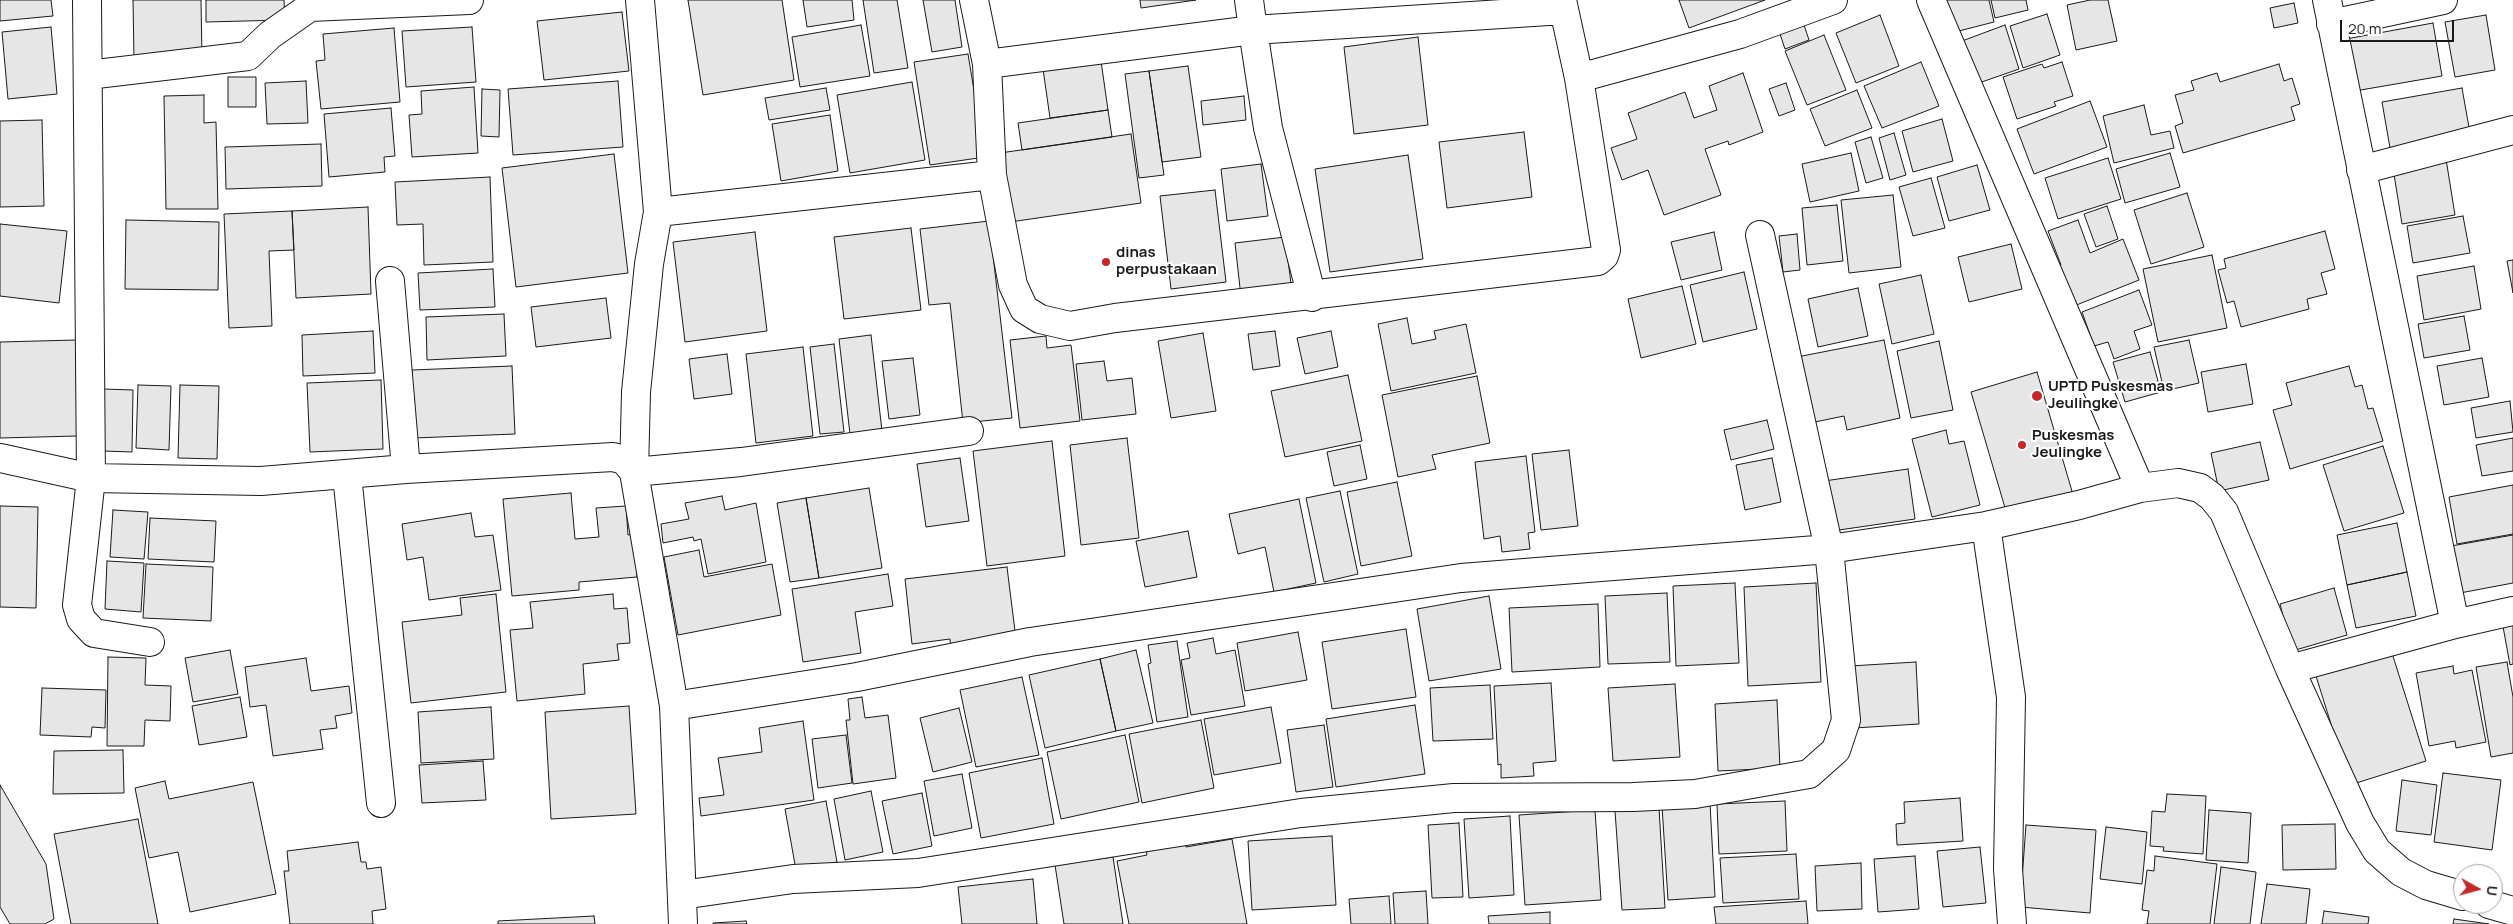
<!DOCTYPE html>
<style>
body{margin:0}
#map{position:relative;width:2513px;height:924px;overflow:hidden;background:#fff;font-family:Manrope,sans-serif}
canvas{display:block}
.north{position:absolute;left:2453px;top:864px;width:50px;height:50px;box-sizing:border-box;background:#fff;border:1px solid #a3a3a3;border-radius:50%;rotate:97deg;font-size:14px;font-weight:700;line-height:20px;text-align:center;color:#1a1a1a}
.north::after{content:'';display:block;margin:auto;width:18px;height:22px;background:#c62828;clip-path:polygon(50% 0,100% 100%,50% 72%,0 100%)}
.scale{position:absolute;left:2340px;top:20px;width:114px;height:22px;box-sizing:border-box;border:2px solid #1a1a1a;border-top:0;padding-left:6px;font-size:15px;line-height:18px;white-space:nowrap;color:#1a1a1a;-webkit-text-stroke:4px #fff;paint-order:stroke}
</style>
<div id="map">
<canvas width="2513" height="924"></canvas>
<div class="north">U</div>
<div class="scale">20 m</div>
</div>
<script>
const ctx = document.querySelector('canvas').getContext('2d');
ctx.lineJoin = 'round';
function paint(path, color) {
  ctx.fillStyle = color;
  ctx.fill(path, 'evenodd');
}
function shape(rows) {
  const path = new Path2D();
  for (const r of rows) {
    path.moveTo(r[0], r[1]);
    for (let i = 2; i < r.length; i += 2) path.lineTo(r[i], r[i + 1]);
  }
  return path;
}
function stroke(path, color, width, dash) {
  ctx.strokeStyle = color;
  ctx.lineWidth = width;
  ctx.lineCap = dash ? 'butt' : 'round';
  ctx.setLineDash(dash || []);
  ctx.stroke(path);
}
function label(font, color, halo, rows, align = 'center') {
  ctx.font = font + ' Manrope,sans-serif';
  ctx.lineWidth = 4;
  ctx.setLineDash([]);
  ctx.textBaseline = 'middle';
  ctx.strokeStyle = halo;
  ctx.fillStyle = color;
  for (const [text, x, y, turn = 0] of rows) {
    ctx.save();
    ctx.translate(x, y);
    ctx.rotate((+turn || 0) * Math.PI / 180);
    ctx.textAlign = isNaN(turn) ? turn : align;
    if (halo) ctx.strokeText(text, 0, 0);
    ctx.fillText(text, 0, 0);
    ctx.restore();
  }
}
const building = shape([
 [0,0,51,0,53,16,0,21,0,0],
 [133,0,201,0,202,59,134,60,133,0],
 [206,0,284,0,285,20,206,22,206,0],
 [688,0,782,0,794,80,703,95,688,0],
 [803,0,852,0,854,20,807,27,803,0],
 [863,0,897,0,908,68,874,73,863,0],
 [923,0,955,0,962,47,932,52,923,0],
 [1140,0,1196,0,1141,8,1140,0],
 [1679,0,1765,0,1689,28,1679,0],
 [1943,0,1989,0,1994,22,1951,33,1943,0],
 [1991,0,2026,0,2028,10,1995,18,1991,0],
 [2090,0,2108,0,2117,41,2076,50,2067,5,2090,0],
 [2294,3,2298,23,2274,28,2270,8,2294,3],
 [622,12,629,71,544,80,537,21,622,12],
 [2047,14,2060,55,2023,68,2010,26,2047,14],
 [1880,15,1899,66,1856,83,1836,33,1880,15],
 [2486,15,2495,70,2455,77,2445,22,2486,15],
 [1803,22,1809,40,1785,49,1779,31,1803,22],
 [2433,23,2442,76,2355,91,2346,39,2433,23],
 [861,25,870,76,800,87,792,37,861,25],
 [2005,25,2019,69,1976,84,1962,41,2005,25],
 [51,27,57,94,8,99,2,32,51,27],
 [472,27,476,82,406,87,402,31,472,27],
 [394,28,400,102,321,109,316,61,325,60,323,34,394,28],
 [1824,35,1846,90,1807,105,1785,51,1824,35],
 [1418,37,1428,125,1354,134,1344,47,1418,37],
 [968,54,985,157,930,165,914,62,968,54],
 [1101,61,1108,110,1050,118,1043,69,1101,61],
 [1921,62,1939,106,1882,128,1864,86,1921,62],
 [2062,62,2073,96,2054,102,2056,106,2017,119,2003,77,2042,64,2044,68,2062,62],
 [2279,64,2284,81,2292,78,2300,104,2291,107,2295,120,2183,153,2175,126,2183,123,2175,95,2194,90,2191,81,2217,73,2220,82,2279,64],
 [1188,66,1201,157,1162,162,1149,71,1188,66],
 [1149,71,1164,175,1139,178,1125,74,1149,71],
 [1743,73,1763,132,1729,145,1728,141,1705,149,1721,195,1664,215,1648,170,1622,180,1611,148,1637,139,1628,113,1685,92,1694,118,1717,110,1709,86,1743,73],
 [228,77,256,77,256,107,228,107,228,77],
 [306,81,308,123,267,124,265,83,306,81],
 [618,81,623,147,513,155,508,89,618,81],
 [912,82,925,160,850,173,837,95,912,82],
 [1786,83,1795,110,1779,116,1769,89,1786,83],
 [474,87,478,153,412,157,409,115,422,114,421,91,474,87],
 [826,88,830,110,769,120,765,98,826,88],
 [2462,88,2470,133,2390,148,2382,102,2462,88],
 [482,89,500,90,499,137,481,136,482,89],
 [1857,90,1872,128,1825,146,1810,109,1857,90],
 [204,95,204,123,216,122,218,209,166,209,164,96,204,95],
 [1244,96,1246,120,1203,125,1201,101,1244,96],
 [2090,101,2107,147,2034,174,2017,129,2090,101],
 [2144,105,2151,135,2170,131,2174,148,2114,163,2103,116,2144,105],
 [391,108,395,156,384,157,385,172,329,177,324,114,391,108],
 [1108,110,1112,137,1022,150,1018,123,1108,110],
 [830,115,838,171,781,181,772,124,830,115],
 [1942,119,1953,161,1913,172,1902,131,1942,119],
 [42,120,44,206,0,207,0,121,42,120],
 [1524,132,1532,197,1447,208,1439,142,1524,132],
 [1894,133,1906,175,1890,180,1879,138,1894,133],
 [1131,134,1141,203,1010,222,1000,153,1131,134],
 [1871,137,1883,178,1866,183,1855,142,1871,137],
 [321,144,322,186,226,189,225,147,321,144],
 [1851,153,1859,191,1810,202,1802,164,1851,153],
 [2170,153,2180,187,2125,203,2116,169,2170,153],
 [614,154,628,273,516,287,502,168,614,154],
 [1408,155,1423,259,1330,272,1315,169,1408,155],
 [2108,158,2121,199,2058,219,2045,178,2108,158],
 [2446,159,2455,215,2402,224,2393,168,2446,159],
 [1261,164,1268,216,1227,221,1221,169,1261,164],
 [1977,165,1990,210,1949,221,1937,177,1977,165],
 [490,177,493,262,424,265,423,224,397,225,395,182,490,177],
 [1931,178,1945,228,1913,236,1899,187,1931,178],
 [1215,190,1226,282,1171,289,1160,196,1215,190],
 [2187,193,2204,247,2151,264,2134,210,2187,193],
 [1893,195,1901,267,1849,273,1841,200,1893,195],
 [1837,205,1843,261,1807,265,1802,208,1837,205],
 [2107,206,2118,239,2096,247,2084,214,2107,206],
 [368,207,371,294,296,298,292,211,368,207],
 [292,211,294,250,269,251,272,326,229,328,224,214,292,211],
 [2463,216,2470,253,2413,263,2407,226,2463,216],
 [126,220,219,222,218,290,125,289,126,220],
 [2078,220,2090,253,2123,239,2139,280,2074,306,2058,266,2061,265,2048,231,2078,220],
 [989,221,1012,418,963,423,950,303,929,305,920,229,989,221],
 [0,224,67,231,59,303,0,296,0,224],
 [911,228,921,310,844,319,834,237,911,228],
 [2325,231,2335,269,2321,273,2327,294,2307,299,2309,309,2241,327,2234,301,2227,303,2218,270,2226,268,2224,259,2325,231],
 [755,232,767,331,685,342,673,242,755,232],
 [1714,232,1722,270,1681,280,1671,242,1714,232],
 [1797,234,1800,270,1783,272,1779,236,1797,234],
 [1285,237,1292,291,1241,297,1235,243,1285,237],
 [2011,244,2022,289,1969,302,1958,257,2011,244],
 [2212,255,2227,328,2158,342,2143,269,2212,255],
 [2513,260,2513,293,2507,261,2513,260],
 [2474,266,2481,309,2424,320,2417,276,2474,266],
 [493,269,495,307,420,310,418,273,493,269],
 [1744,272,1757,329,1703,342,1690,285,1744,272],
 [1921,275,1934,334,1892,344,1879,284,1921,275],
 [1682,286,1696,344,1641,358,1628,299,1682,286],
 [1858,288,1868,336,1818,347,1808,299,1858,288],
 [2139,290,2152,325,2134,331,2140,349,2114,359,2108,342,2094,346,2082,312,2139,290],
 [606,298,611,338,536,347,531,307,606,298],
 [504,314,506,356,427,360,426,317,504,314],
 [2464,316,2470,350,2424,358,2418,324,2464,316],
 [1407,318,1412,344,1436,339,1434,331,1466,324,1476,373,1391,391,1378,324,1407,318],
 [373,331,375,373,303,376,302,335,373,331],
 [1275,331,1280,366,1253,370,1248,334,1275,331],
 [1331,331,1338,367,1305,374,1297,338,1331,331],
 [1203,333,1216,411,1171,418,1158,341,1203,333],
 [871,335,882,431,850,434,839,339,871,335],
 [1046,336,1047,348,1071,345,1080,421,1020,428,1010,340,1046,336],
 [76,340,77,436,0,438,0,342,76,340],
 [1884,340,1900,418,1847,430,1844,416,1810,423,1797,357,1884,340],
 [2189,340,2199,383,2164,391,2154,347,2189,340],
 [1939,341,1953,410,1911,418,1897,351,1939,341],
 [834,344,844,432,820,434,810,347,834,344],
 [803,347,813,436,756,443,746,354,803,347],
 [2150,352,2161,392,2125,402,2113,362,2150,352],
 [727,354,732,394,694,399,689,359,727,354],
 [913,358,920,415,889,419,882,361,913,358],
 [2482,358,2489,397,2444,405,2437,366,2482,358],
 [1104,361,1107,381,1132,378,1136,414,1082,420,1076,364,1104,361],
 [2246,364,2253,404,2208,412,2201,372,2246,364],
 [512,366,515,434,414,438,412,370,512,366],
 [2349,366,2355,387,2362,385,2368,409,2373,408,2383,441,2290,469,2273,410,2292,405,2286,383,2349,366],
 [2037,372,2074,498,2008,518,1971,392,2037,372],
 [1348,375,1362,441,1285,457,1271,391,1348,375],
 [1477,376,1490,443,1432,455,1436,469,1398,477,1382,395,1477,376],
 [381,380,383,449,310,452,307,383,381,380],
 [138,385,171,386,169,450,136,448,138,385],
 [180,385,219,386,217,459,178,458,180,385],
 [104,389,133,390,132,452,103,451,104,389],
 [2510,401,2513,432,2476,438,2471,408,2510,401],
 [1767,420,1774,449,1731,460,1724,430,1767,420],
 [1946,430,1949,444,1964,441,1980,505,1932,517,1912,439,1946,430],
 [1127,438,1139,538,1081,545,1070,445,1127,438],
 [2513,438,2513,471,2482,476,2476,445,2513,438],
 [1052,441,1065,556,987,566,973,451,1052,441],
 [2260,442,2269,480,2219,491,2211,453,2260,442],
 [1360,445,1367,479,1334,486,1327,452,1360,445],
 [2383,446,2404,513,2344,531,2323,465,2383,446],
 [1569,450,1578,526,1541,530,1532,454,1569,450],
 [1526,456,1535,532,1528,533,1530,549,1502,552,1500,536,1484,539,1475,462,1526,456],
 [960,458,969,521,926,527,917,464,960,458],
 [1772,458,1781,502,1745,510,1736,465,1772,458],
 [1908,469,1915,519,1832,531,1824,481,1908,469],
 [1397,482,1412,556,1361,566,1347,492,1397,482],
 [2513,485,2513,534,2457,544,2449,497,2513,485],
 [869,488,882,568,819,578,806,498,869,488],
 [1340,491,1358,574,1324,582,1306,498,1340,491],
 [571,493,575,539,599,537,596,508,626,506,628,535,634,534,637,577,579,582,579,590,512,596,503,499,571,493],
 [722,496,725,510,756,503,766,562,708,574,701,539,694,541,693,537,663,543,661,524,689,519,685,503,722,496],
 [806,498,819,578,790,582,777,503,806,498],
 [1299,499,1316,583,1274,592,1265,547,1238,554,1229,514,1299,499],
 [0,506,38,507,36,608,0,607,0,506],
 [113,510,148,512,144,559,110,557,113,510],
 [471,513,475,537,493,535,501,590,429,600,423,557,407,560,402,524,471,513],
 [150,518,216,521,214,562,148,559,150,518],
 [2397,523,2407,572,2347,585,2337,535,2397,523],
 [1188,531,1197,577,1145,587,1136,541,1188,531],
 [2513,535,2513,583,2460,593,2451,546,2513,535],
 [699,550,704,577,772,564,781,615,678,635,664,557,699,550],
 [107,561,144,563,141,612,105,609,107,561],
 [146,564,213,567,211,621,143,618,146,564],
 [1007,567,1015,631,1002,633,1003,643,951,649,950,639,912,644,905,579,1007,567],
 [2407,572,2416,616,2356,628,2347,585,2407,572],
 [888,574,893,606,855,612,861,653,803,662,792,589,888,574],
 [1735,583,1739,663,1676,666,1673,586,1735,583],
 [1816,583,1821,682,1748,686,1744,587,1816,583],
 [2334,588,2347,635,2292,651,2280,604,2334,588],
 [1667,593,1670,662,1608,664,1605,596,1667,593],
 [496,594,506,692,411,703,402,622,462,615,460,598,496,594],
 [613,594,614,609,627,608,630,643,617,644,619,660,583,664,585,694,517,701,510,630,533,628,530,602,613,594],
 [1489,596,1501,669,1429,681,1417,609,1489,596],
 [1598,604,1600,667,1512,672,1509,608,1598,604],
 [2513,619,2513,664,2510,665,2502,621,2513,619],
 [1406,629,1416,697,1332,709,1322,642,1406,629],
 [1298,632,1307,680,1245,691,1237,643,1298,632],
 [1213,638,1216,654,1235,650,1245,706,1191,715,1181,660,1190,658,1187,643,1213,638],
 [1177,641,1188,717,1157,722,1148,664,1151,663,1148,645,1177,641],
 [230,650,238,694,193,702,185,658,230,650],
 [1136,650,1153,723,1116,731,1100,659,1136,650],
 [2392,653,2426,761,2350,785,2316,676,2392,653],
 [108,657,146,658,145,685,171,686,170,721,145,720,144,746,107,746,108,657],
 [306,658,311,691,349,686,352,713,335,716,337,728,320,730,323,749,273,756,266,705,250,707,245,667,306,658],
 [1100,659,1116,731,1045,748,1029,675,1100,659],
 [1916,662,1919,724,1854,728,1850,666,1916,662],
 [2507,662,2513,697,2513,753,2491,757,2476,667,2507,662],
 [2453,666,2454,674,2472,670,2486,742,2456,748,2455,741,2429,746,2416,673,2453,666],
 [1022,677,1039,755,976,767,960,690,1022,677],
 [1551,683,1556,761,1533,763,1534,776,1501,778,1501,764,1498,765,1494,686,1551,683],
 [1675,684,1680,757,1613,761,1608,688,1675,684],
 [1490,685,1493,739,1433,741,1430,688,1490,685],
 [42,688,106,690,105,728,92,727,91,737,40,735,42,688],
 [240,697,247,737,199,745,192,706,240,697],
 [862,697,865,718,888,715,896,778,853,784,846,720,850,720,848,699,862,697],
 [1777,700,1780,768,1718,771,1715,704,1777,700],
 [1415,705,1425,774,1336,787,1326,719,1415,705],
 [629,706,636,814,551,819,545,712,629,706],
 [491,707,494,759,421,763,418,712,491,707],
 [1271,707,1281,763,1214,775,1204,719,1271,707],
 [959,708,972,762,933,772,920,718,959,708],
 [1201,720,1214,788,1142,803,1129,734,1201,720],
 [803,721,814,800,701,816,699,798,724,795,718,758,762,752,759,728,803,721],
 [1324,725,1333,787,1296,792,1287,730,1324,725],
 [846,735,852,783,818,788,812,739,846,735],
 [1125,735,1139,802,1061,819,1047,752,1125,735],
 [123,750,124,793,53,794,54,751,123,750],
 [1042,758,1054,824,981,838,969,773,1042,758],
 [483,761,486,800,422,803,419,765,483,761],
 [2443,773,2501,780,2492,850,2434,842,2443,773],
 [962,774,972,828,934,836,924,781,962,774],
 [2402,780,2437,785,2431,835,2396,831,2402,780],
 [165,781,169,799,253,782,276,894,190,912,178,852,149,858,135,788,165,781],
 [0,785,46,864,54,919,45,924,10,924,0,907,0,785],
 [871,791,883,852,845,860,834,799,871,791],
 [922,793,932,846,893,854,882,801,922,793],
 [2167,794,2206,796,2203,854,2163,851,2164,847,2150,846,2152,811,2165,812,2167,794],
 [1960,798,1963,841,1897,845,1896,824,1905,823,1904,802,1960,798],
 [826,801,837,862,796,870,785,809,826,801],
 [1785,801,1787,851,1719,854,1717,804,1785,801],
 [1710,803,1715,897,1668,900,1662,806,1710,803],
 [1659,808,1665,908,1622,910,1615,811,1659,808],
 [1595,810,1601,900,1525,905,1519,815,1595,810],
 [2209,810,2251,813,2248,863,2206,860,2209,810],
 [1510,816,1514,895,1469,898,1464,819,1510,816],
 [138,819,158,924,71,924,54,834,138,819],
 [1459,823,1463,897,1432,898,1428,825,1459,823],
 [2335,824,2336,869,2283,870,2282,825,2335,824],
 [2026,825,2096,830,2090,913,2020,907,2026,825],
 [2106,827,2147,832,2142,884,2100,879,2106,827],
 [1184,836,1186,847,1232,839,1247,924,1129,924,1117,861,1147,855,1145,844,1184,836],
 [1332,836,1336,905,1252,910,1248,841,1332,836],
 [358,842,361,862,366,862,367,869,381,867,386,909,372,911,373,924,290,924,284,871,289,871,287,851,358,842],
 [1980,847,1986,903,1943,907,1937,851,1980,847],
 [1796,854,1799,899,1723,903,1720,858,1796,854],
 [1915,856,1919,909,1878,912,1874,859,1915,856],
 [2155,856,2217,864,2210,924,2147,924,2149,911,2142,910,2147,870,2154,871,2155,856],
 [1113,857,1123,924,1064,924,1055,865,1113,857],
 [1861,863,1862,909,1817,911,1815,866,1861,863],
 [2221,867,2256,872,2250,924,2214,924,2221,867],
 [1033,879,1037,924,962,924,958,887,1033,879],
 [2267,884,2310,889,2306,924,2261,924,2267,884],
 [1426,891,1428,924,1395,924,1393,893,1426,891],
 [1389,896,1391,924,1351,924,1349,899,1389,896],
 [1806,901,1808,924,1716,924,1714,907,1806,901],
 [2324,911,2369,917,2368,924,2322,924,2324,911],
 [1550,912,1550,924,1489,924,1488,916,1550,912],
 [594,916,595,924,498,924,498,921,594,916],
 [2454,919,2489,924,2453,924,2454,919],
 [746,921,747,924,713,924,713,923,746,921]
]);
const minor = shape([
 [87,0,91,478,77,605,81,619,94,633,150,642],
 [640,0,658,212,649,264,636,392,634,472,674,706,683,924],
 [974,0,987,64,992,175],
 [1931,0,2140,488],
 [2327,0,2455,624],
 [2331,24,2443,0],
 [987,64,1253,30,1249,0],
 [88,75,248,56,270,35,310,7,469,0],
 [1579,78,1740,34,1833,0],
 [2361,170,2513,130],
 [658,212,992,175,1013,285,1024,309,1040,319,1070,326,1115,318,1598,261,1604,256,1606,250,1579,78,1562,0],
 [390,281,406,469],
 [1312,297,1268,128,1253,30,1564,10],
 [0,458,91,478,261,481,406,469,613,457,624,460,634,472,741,462,969,431],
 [347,475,381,803],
 [1986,526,2011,697,2008,869,2012,924],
 [2290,669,2455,624,2513,611],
 [674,706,857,677,1030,642,1461,578,1829,549,1986,526,2079,505,2140,488,2178,483,2200,488,2212,497,2224,512,2290,669,2360,823,2377,851,2401,872,2426,885,2463,896],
 [682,895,793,879,918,873,1301,813,1454,798,1633,797,1695,794,1809,774,1836,750,1846,720,1829,549,1760,235],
 [2489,904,2513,911]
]);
const markers = [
 [1106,262,5,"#c62828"],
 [2037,396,6,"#c62828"],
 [2022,445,5,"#c62828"]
];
const poiNames = [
 ["dinas",1116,253],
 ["perpustakaan",1116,270],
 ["UPTD Puskesmas",2048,387],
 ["Jeulingke",2048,404],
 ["Puskesmas",2032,436],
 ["Jeulingke",2032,453]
];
paint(building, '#e6e6e6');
stroke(building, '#1a1a1a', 1);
stroke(minor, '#1a1a1a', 30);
stroke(minor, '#fff', 28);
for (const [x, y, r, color] of markers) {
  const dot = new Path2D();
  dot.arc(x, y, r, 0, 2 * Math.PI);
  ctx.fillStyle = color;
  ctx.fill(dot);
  stroke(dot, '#fff', 2);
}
label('bold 15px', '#1a1a1a', '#fff', poiNames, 'left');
</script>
